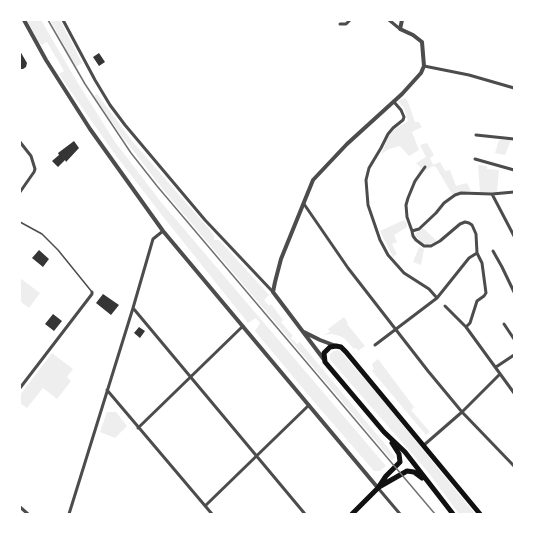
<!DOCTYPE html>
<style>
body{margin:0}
#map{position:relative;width:534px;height:534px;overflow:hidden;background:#fff;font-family:"Roboto Condensed",sans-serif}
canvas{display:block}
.frame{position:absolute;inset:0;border:21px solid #fff;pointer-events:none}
</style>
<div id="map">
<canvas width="534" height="534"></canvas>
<div class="frame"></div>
</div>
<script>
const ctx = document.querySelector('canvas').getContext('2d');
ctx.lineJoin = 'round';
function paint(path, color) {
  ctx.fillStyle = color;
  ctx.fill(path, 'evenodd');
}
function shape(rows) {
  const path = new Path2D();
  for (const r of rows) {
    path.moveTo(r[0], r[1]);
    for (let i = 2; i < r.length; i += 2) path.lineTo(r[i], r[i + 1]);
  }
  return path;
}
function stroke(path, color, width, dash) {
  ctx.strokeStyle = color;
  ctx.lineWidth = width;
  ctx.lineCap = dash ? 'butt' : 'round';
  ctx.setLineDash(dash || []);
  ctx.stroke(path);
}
const green = shape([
 [27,20,41,20,76,80,115,142,161,202,386,466,380,471,374,471,315,403,255,331,260,323,256,318,248,323,161,214,114,153,76,99,59,74,64,71,47,42,42,45,39,43],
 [50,20,60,20,82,63,76,67],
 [97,94,132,141,209,229,214,236,214,240,219,240,269,295,264,300,269,306,271,304,283,320,281,322,293,336,291,338,297,344,300,342,389,449,395,457,392,460,165,192,121,135,94,96],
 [405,98,408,102,415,122,419,122,422,127,412,132,419,150,409,156,400,146,389,149,381,154,390,134,395,129,408,121,404,108,398,101],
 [499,140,511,140,505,155,495,153],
 [427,143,434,155,430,158,433,165,440,162,445,171,450,170,456,186,467,183,471,191,452,194,436,167,433,166,423,172,417,183,413,182,421,168,416,163,426,157,420,145],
 [478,165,487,166,487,169,499,170,497,192,480,192],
 [404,220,407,223,407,227,394,235,397,242,392,244,397,254,393,257,380,231],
 [423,228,437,241,427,245,422,243,416,236,415,234],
 [419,247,424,249,421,265,413,262],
 [20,278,40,293,29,308,20,301],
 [344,317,348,323,347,324,365,346,358,351,356,348,354,349,345,339,340,336,332,334,323,335,330,332,328,329],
 [338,350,341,352,385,403,475,514,459,514,428,472,332,362,330,359,330,354,334,351],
 [52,353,73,369,67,377,71,381,57,399,43,388,27,408,20,403,20,395],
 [378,359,414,407,411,410,430,432,426,435,372,371,374,369,372,365,373,363],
 [107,412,116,412,127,426,115,438,100,432]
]);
const building = shape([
 [20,51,27,63,26,67,23,69,20,69],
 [99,53,105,62,99,66,93,57],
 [74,141,79,148,66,162,65,160,58,167,52,161,59,155,58,153],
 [39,250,49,259,43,267,32,258],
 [103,294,119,305,111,315,96,303],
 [53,314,62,321,54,331,45,324],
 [139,327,145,331,140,338,134,333]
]);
const service = shape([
 [20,222,42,234,58,250,92,292]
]);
const minor = shape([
 [63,20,95,80,110,105,125,125,205,220,273,292],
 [389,20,400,29],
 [340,24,346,24,350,20],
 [424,66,469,75,514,88],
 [394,102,401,110,404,117,403,120,393,128,388,134,381,148,369,168,366,180,368,205,380,240,388,255,404,273,429,289,437,298],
 [476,135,514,139],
 [20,142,31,156,35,169,34,172,20,192],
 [475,159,514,170],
 [492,194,514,236],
 [304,204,348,268,428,371,462,412,514,466],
 [412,231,419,229,436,213,444,203,455,195,461,193,492,194,514,192],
 [493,251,502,267,514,292],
 [445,306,466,327,514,393],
 [133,308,305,514],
 [504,324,514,339],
 [466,327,470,323,477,301,484,296,486,293,482,263,477,253],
 [375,345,437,298,469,258,477,253,476,234,472,225,469,223,465,222,460,224,440,241,431,246,424,246,416,240,413,236,412,231,407,217,406,205,408,198,415,181,425,167],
 [496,367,514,355],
 [20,388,92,294,92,292],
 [107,390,212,514],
 [138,428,243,326],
 [424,445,462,412,500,374],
 [378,488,400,514],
 [205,506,309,405],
 [20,507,28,514],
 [69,514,133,308,153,239,163,231]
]);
const tertiary = shape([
 [24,20,46,60,90,129,163,231,378,488],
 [304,332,320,340,336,346],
 [325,361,273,292,275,282,281,259,313,180,347,144,402,94,421,73,424,66,422,42,413,35,400,29,402,20]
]);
const primary = shape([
 [379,487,407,471,414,472,422,478],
 [352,514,378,488,386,476,400,462,399,454,392,443],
 [453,514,405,452,384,432,325,362,324,353,330,347,336,346,341,347,346,352,480,514]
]);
const rail = shape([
 [48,20,85,84,131,153,157,186,435,514]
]);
paint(green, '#eee');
paint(building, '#353535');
stroke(service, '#4c4c4c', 1.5);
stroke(minor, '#4c4c4c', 3);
stroke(tertiary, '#4c4c4c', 4);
stroke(primary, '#111', 5);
stroke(rail, '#707070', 1.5);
</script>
